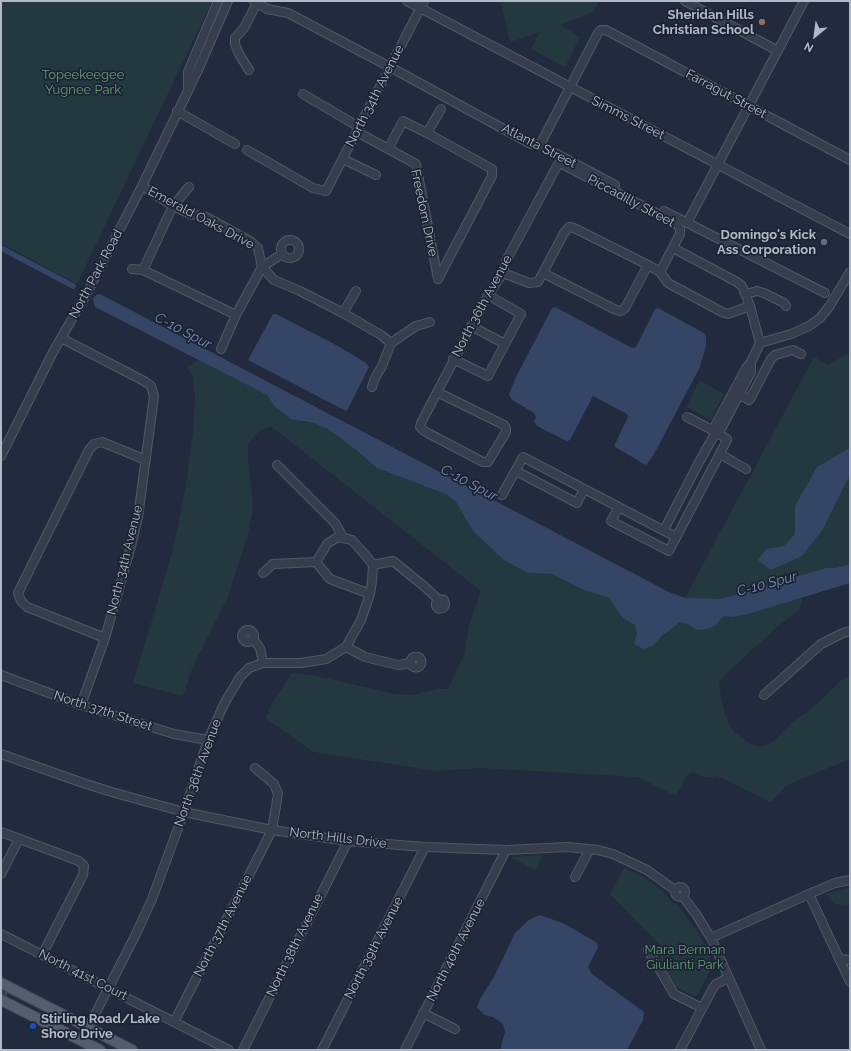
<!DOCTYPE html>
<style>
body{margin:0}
#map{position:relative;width:851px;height:1051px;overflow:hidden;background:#222b3e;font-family:Raleway,sans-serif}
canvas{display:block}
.frame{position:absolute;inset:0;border:2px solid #b1b9c9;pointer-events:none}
.north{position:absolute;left:795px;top:16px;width:40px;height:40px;-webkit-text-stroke:3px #1b2332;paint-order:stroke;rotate:209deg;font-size:11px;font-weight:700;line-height:16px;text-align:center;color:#b1b9c9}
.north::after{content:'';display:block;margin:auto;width:14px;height:18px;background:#b1b9c9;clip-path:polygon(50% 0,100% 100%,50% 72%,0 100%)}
</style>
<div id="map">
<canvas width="851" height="1051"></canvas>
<div class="frame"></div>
<div class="north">N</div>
</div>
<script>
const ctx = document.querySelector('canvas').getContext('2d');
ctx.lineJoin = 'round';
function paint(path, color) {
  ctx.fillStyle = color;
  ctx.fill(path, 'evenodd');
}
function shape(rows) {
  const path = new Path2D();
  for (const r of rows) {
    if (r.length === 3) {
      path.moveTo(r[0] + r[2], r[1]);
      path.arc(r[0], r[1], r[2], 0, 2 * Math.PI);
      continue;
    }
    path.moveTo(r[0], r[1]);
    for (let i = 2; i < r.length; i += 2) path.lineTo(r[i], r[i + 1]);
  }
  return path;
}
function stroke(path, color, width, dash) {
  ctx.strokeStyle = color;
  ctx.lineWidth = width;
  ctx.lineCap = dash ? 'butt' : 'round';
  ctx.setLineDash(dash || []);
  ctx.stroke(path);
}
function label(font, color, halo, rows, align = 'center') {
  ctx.font = font + ' Raleway,sans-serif';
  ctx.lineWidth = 3.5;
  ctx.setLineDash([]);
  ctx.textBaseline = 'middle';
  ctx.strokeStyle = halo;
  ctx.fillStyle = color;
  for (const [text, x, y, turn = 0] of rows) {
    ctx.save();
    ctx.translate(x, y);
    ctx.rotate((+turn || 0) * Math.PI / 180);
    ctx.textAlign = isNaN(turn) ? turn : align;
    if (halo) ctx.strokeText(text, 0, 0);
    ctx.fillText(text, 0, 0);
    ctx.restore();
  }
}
const green = shape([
 [1,1,212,1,77,284,1,243],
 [501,1,599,1,593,12,560,25,580,37,565,67,531,49,540,32,510,42],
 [850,353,850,564,835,568,802,598,799,610,777,627,726,674,720,681,719,686,723,707,729,725,734,732,744,739,752,745,761,747,769,744,777,738,791,723,810,710,844,678,850,676,850,759,791,783,784,788,771,802,717,776,710,777,701,776,693,772,690,773,686,777,676,796,638,777,480,768,437,771,314,752,265,718,269,713,269,708,292,673,316,676,395,694,412,695,439,689,448,689,464,655,469,626,481,591,272,427,265,428,257,433,248,443,248,462,253,504,252,515,248,534,227,599,193,666,183,696,133,683,173,550,186,485,193,432,195,397,193,378,187,367,199,360,267,395,275,407,302,422,314,423,328,429,356,450,377,468,448,495,456,502,473,531,528,573,552,574,582,589,609,598,623,618,635,625,637,634,653,646,662,636,680,621,685,598,814,357,827,365],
 [699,380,724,394,711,420,687,407],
 [543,855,535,870,510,857,511,857],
 [624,868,645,878,666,894,672,903,676,904,681,909,698,933,707,949,713,966,698,994,694,996,674,986,660,960,661,946,610,894],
 [850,888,850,905,834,904,826,894]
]);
const water = shape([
 [100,294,669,592,685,598,721,599,826,568,835,568,850,564,850,583,748,614,733,617,725,616,720,619,716,625,707,629,697,630,688,624,680,622,662,636,653,646,643,649,634,644,637,634,635,625,623,618,609,598,582,589,552,574,528,573,504,560,473,531,456,502,448,495,377,468,356,450,328,429,314,423,291,419,275,407,267,395,95,307,93,299,96,295],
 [555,307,632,348,636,347,655,309,658,308,704,333,706,337,706,346,699,369,653,456,646,465,615,447,615,444,628,417,627,414,593,396,570,440,567,441,537,426,534,422,536,417,534,413,512,400,509,394,515,379,552,308],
 [273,314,276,314,338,346,366,363,369,367,348,409,346,411,248,360],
 [850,448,850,477,848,478,823,529,802,556,771,570,758,560,766,549,784,546,795,534,795,506,817,467],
 [540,915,565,924,597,943,598,947,588,967,592,974,644,1012,643,1020,627,1050,502,1050,501,1046,505,1032,503,1024,493,1017,485,1015,477,1008,480,999,494,977,515,933,529,920]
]);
const canal = shape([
 [1,248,73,286]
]);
const minor = shape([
 [254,1,267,9,288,13,390,67,531,144,540,145,615,185],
 [407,1,850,234],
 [685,1,778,51],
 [249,70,239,54,235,44,235,38,244,28,257,3],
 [188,87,188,72,218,1],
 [303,94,359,127],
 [177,111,235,144],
 [357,132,416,164,438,279],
 [427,133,492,169,492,176,438,279],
 [540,145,598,33,601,30,606,30,850,160],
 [388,149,403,121,427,133,441,109],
 [247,150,313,188,326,191,424,1],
 [343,159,376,175],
 [142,186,173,206,190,214,206,217,250,241,258,248,262,267,274,280,300,291,343,313,381,335,391,343],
 [664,211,825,293],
 [687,223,804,1],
 [290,249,9],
 [673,248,737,282,742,286,750,306,760,343],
 [132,269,143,270,236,315],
 [143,270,173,206,189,187],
 [503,273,529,283,538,282,564,233,569,227,574,228,648,265,660,272,668,283,722,312,728,314,750,306],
 [543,273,616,310,621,311,625,308,648,265],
 [746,294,757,291,764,293,784,303,786,306],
 [343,313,356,291],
 [471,326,505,344],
 [61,338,144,381,151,386,154,396,138,517,130,550,105,638,81,705],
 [760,343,791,334,809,326,820,318,829,307,850,272],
 [221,349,236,315,262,267,282,254],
 [453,359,488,376,521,314,488,295],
 [372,387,375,378,382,366,391,343,416,326,430,322],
 [734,391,749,400,750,399,771,359,775,355,793,350,801,354],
 [437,392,504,425,506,428,506,432,488,462,483,462,424,431,420,427,421,423,488,295,503,273,505,263,558,164,562,164,677,224,680,229,680,234,660,272],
 [716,432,715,426,746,368,751,362],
 [720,454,746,469],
 [1,456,53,352,86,295,142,186,199,68,228,1],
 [277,465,335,523,343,537],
 [516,471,577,503,584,489],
 [502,495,523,457,676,537],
 [619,507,611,521,669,551,727,440,727,439,716,432,687,417],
 [664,530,698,464,716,432,721,429,751,372,751,362,760,343],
 [316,562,330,579,370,594],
 [373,565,393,561,425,587,438,599,444,600,445,605,443,608,439,609,436,606,436,603,438,599],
 [263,573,273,564,316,562],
 [248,636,6],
 [105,638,27,607,21,601,18,593,89,450,94,444,102,442,146,460],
 [253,639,260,648,263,663],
 [346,647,365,657,398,665,411,663],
 [416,662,5.5],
 [1,675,81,705,174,734,208,740],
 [764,695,821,644,843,633,850,631],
 [1,754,83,783,115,793,184,812,272,830,348,841,425,847,506,850,567,847,598,850,613,854,647,870,675,890],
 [1,832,79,861,84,866,83,875,42,955],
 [1,874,19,839],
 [575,877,590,849],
 [680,892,5],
 [809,894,850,982],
 [683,897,696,914,711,938,761,1050],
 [1,934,229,1050],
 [711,938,809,894,835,883,850,880],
 [648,950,674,994,702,1008],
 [840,959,850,960],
 [1,999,3,984],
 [423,1013,455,1029],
 [174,1022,272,830,278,794,274,784,255,768],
 [88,1028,136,934,152,899,184,812,208,740,224,704,240,677,249,668,263,663,301,663,326,659,346,647,361,620,370,594,372,581,373,565,367,557,352,540,338,537,327,544,316,562],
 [243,1050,348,841],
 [322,1050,425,847],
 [405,1050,506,850],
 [680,1050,713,988,716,984,728,978]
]);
const major = shape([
 [1,983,132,1050],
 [1,1000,100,1050]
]);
const markers = [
 [762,22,4,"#8d6e63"],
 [824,242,4,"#5c6f8a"],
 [33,1026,4,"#1a4fb4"]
];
const poiNames = [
 ["Sheridan Hills",754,15],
 ["Christian School",754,30],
 ["Domingo's Kick",816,235],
 ["Ass Corporation",816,250],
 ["Stirling Road/Lake",41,1019,"left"],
 ["Shore Drive",41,1034,"left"]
];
const parkNames = [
 ["Topeekeegee",83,75],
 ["Yugnee Park",83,90],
 ["Mara Berman",685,950],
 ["Giulianti Park",685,965]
];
const streetNames = [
 ["Farragut Street",726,94,28],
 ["North 34th Avenue",375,96,-63],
 ["Simms Street",628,118,27],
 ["Atlanta Street",539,146,27],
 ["Piccadilly Street",631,201,28],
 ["Freedom Drive",424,213,78],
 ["Emerald Oaks Drive",201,218,28],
 ["North Park Road",96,274,-62],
 ["North 36th Avenue",482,306,-62],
 ["North 34th Avenue",125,560,-76],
 ["North 37th Street",103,711,18],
 ["North 36th Avenue",198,773,-70],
 ["North Hills Drive",338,838,7],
 ["North 37th Avenue",223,926,-63],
 ["North 38th Avenue",295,945,-64],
 ["North 39th Avenue",374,948,-63],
 ["North 40th Avenue",456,950,-63],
 ["North 41st Court",83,975,27]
];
const waterNames = [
 ["C-10 Spur",183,331,28],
 ["C-10 Spur",469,483,28],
 ["C-10 Spur",767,584,-15]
];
paint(green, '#24393f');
paint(water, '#354566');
stroke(canal, '#354566', 5.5);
stroke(minor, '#515968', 10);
stroke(major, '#3f4756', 12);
stroke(minor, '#363e4d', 8);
stroke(major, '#545c6e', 10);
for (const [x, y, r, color] of markers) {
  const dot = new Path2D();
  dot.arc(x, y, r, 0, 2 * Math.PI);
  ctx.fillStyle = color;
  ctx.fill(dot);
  stroke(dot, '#1b2332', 1.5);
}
label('bold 13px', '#b1b9c9', '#1b2332', poiNames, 'right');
label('13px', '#679b77', '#1b2332', parkNames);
label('13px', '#b1b9c9', '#1b2332', streetNames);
label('italic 14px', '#778cb2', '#1b2332', waterNames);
</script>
